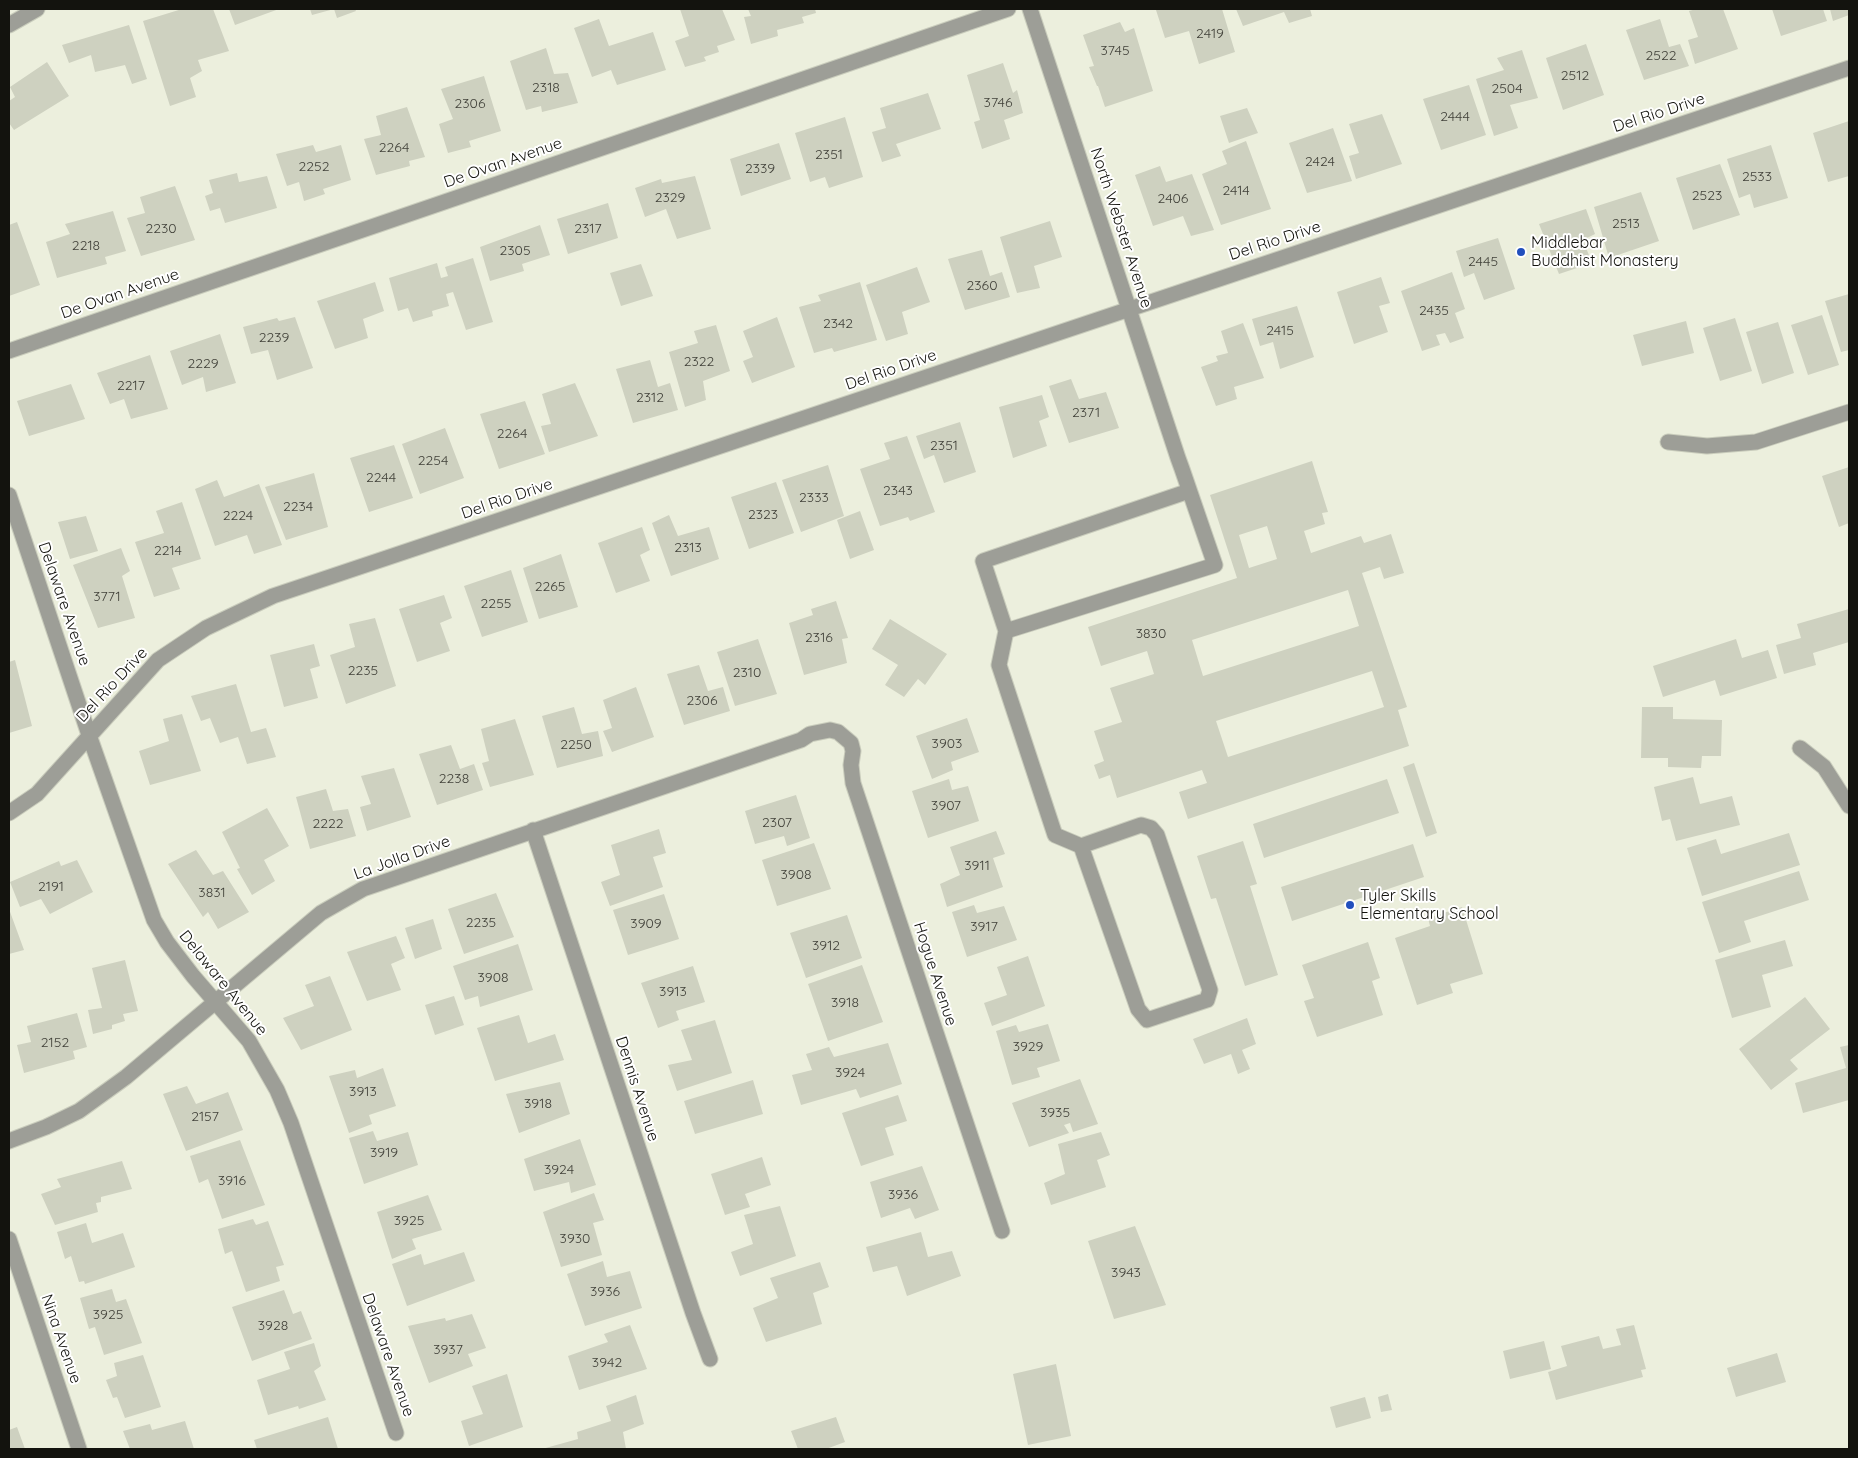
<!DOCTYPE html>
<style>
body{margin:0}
#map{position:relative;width:1858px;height:1458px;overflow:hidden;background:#ecefdd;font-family:Quicksand,sans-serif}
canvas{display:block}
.frame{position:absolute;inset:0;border:10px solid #13130e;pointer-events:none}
</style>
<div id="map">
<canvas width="1858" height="1458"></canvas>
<div class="frame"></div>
</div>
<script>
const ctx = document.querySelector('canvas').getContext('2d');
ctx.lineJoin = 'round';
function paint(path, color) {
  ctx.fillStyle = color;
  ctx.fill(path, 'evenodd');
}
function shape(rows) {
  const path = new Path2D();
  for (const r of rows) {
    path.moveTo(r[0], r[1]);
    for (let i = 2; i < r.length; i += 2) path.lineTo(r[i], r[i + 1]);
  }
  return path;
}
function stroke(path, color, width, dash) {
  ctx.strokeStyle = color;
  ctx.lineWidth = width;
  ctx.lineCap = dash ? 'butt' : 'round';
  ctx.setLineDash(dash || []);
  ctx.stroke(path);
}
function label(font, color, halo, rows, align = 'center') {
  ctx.font = font + ' Quicksand,sans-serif';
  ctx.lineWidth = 4;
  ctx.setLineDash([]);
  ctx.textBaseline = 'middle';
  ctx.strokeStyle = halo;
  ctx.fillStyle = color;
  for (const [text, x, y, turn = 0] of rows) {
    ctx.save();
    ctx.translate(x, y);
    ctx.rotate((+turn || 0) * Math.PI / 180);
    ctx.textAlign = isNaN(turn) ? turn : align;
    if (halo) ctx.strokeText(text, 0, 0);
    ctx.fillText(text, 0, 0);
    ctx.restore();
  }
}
const building = shape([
 [182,9,213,9,229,51,198,60,202,71,190,78,196,97,170,106,143,21],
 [229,9,279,9,235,25],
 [310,9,334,9,312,15],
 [334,9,355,9,356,11,337,18],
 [680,9,722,9,735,40,717,46,719,52,704,57,706,61,685,67,675,41,689,36],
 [748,9,815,9,816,13,802,17,804,23,777,30,778,36,751,44,744,17,751,16],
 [1161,9,1222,9,1235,52,1199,64,1189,31,1165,38,1156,10],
 [1236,9,1310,9,1312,16,1289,23,1284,12,1243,26],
 [1696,9,1723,9,1738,49,1695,64,1688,40,1698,37,1689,11],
 [1772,9,1823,9,1827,21,1781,36],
 [1830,9,1849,9,1849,15,1833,21],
 [599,19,609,46,653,32,666,70,617,85,611,70,592,77,574,28],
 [1660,19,1669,47,1680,44,1689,66,1644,80,1626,30],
 [1120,22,1125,32,1134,28,1153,91,1105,107,1098,86,1097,86,1089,67,1094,66,1083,35],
 [129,25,147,79,132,84,125,65,95,72,91,55,69,63,62,45],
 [1586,44,1604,95,1563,110,1546,58],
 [546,48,554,74,568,73,578,103,542,112,541,106,526,110,510,61],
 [1522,50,1538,98,1510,105,1518,128,1494,136,1476,79,1504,70,1497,58],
 [47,62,69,96,14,130,9,123,9,101,15,97,10,87],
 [1003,63,1013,93,1017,90,1023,113,1004,120,1010,139,982,149,974,122,980,120,967,75],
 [484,76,501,131,469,141,471,147,448,153,439,124,453,119,441,89],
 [1469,85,1486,135,1441,150,1423,99],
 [928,93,941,129,896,144,901,156,882,162,872,132,886,128,880,108],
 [407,107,425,157,409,161,410,166,376,175,364,139,381,135,376,116],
 [1247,108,1258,133,1229,143,1220,116],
 [1382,114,1402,164,1356,179,1349,156,1359,153,1349,124],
 [845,117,863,177,829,188,825,177,810,182,795,133],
 [1849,121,1849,176,1828,182,1813,133],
 [1333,128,1352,181,1307,193,1289,143],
 [1246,141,1271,209,1221,225,1202,174,1227,164,1222,151],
 [779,143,791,179,741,196,730,159],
 [313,145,316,152,341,145,351,180,323,189,325,194,304,201,299,182,287,186,276,154],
 [1771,145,1788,198,1754,208,1750,194,1739,198,1727,159],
 [1720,164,1740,215,1693,230,1676,178],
 [1160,166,1166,182,1192,174,1214,230,1191,236,1183,216,1153,226,1135,175],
 [237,173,239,182,267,176,277,208,225,223,220,208,210,211,205,196,213,193,209,180],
 [695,176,711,229,677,239,666,209,645,217,635,188,661,179,662,183],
 [175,186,195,240,141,256,127,218,145,213,140,197],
 [1641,192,1659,241,1609,258,1594,207],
 [608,203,618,238,568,254,557,219],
 [1586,209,1595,234,1583,240,1592,263,1559,274,1539,224],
 [113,211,126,251,105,257,107,264,57,278,46,242,70,234,65,224],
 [1050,221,1062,257,1034,266,1040,288,1017,293,1000,237],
 [17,222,40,285,9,296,9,225],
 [540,225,550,255,522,264,524,271,490,281,480,247],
 [1498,238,1515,289,1484,300,1474,273,1464,277,1456,251],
 [982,250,990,276,1002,272,1010,297,965,310,948,259],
 [473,258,493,322,466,330,453,292,446,294,449,306,432,311,433,316,413,322,408,308,398,311,389,278,437,263,441,278,448,276,445,267],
 [641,264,653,296,621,306,610,273],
 [917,267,930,302,902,312,908,334,886,341,866,285],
 [1452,272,1465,309,1455,313,1464,338,1450,343,1445,333,1436,335,1440,345,1422,351,1401,291],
 [1381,277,1390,303,1379,306,1388,332,1354,344,1337,292],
 [375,282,384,311,363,319,368,338,335,349,317,301],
 [860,282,877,340,834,352,832,348,814,353,799,307,821,301,818,295],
 [1849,294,1849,350,1841,352,1825,301],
 [1297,306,1314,357,1280,369,1273,342,1260,346,1252,319],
 [1822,315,1839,365,1808,375,1791,325],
 [295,317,313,368,277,380,268,350,251,354,243,327,277,318,279,321],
 [777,317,795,367,752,383,743,361,753,357,743,331],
 [1735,318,1752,371,1720,381,1703,328],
 [1686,321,1694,353,1642,366,1633,335],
 [1778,322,1794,373,1762,384,1746,332],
 [1243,323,1264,378,1234,387,1237,399,1216,406,1201,367,1218,361,1216,356,1228,353,1221,331],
 [716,325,730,371,703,381,706,400,685,407,669,352,698,343,694,331],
 [220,334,236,383,206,392,203,377,182,385,170,351],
 [150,355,168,409,131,419,124,399,110,404,97,373],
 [650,360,658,387,670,383,678,410,633,423,616,369],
 [1071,379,1079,399,1106,392,1119,428,1069,443,1049,386],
 [575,383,598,436,549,452,541,426,551,424,542,394],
 [71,384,85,419,29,436,17,401],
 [1042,395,1049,417,1039,421,1047,446,1013,458,999,407],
 [525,401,545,454,499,469,480,414],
 [960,422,976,472,944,483,934,455,924,459,916,436],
 [445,428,464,478,420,494,402,444],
 [907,436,935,512,910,521,908,517,880,526,860,469,890,459,884,443],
 [394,445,413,498,369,512,350,458],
 [1312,461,1328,512,1322,513,1325,524,1304,531,1311,553,1361,536,1364,543,1391,534,1404,573,1384,579,1380,567,1362,573,1407,707,1398,710,1409,746,1188,819,1179,792,1207,783,1202,770,1117,798,1110,775,1099,779,1094,765,1104,761,1094,731,1122,722,1110,688,1154,674,1147,651,1101,666,1088,627,1237,578,1210,495],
 [1267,526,1277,559,1249,568,1239,535],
 [1348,590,1359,626,1203,676,1192,640],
 [1372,671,1384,707,1228,757,1216,721],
 [828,465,844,516,801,532,782,480],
 [1849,467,1849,523,1839,527,1822,476],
 [314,473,328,527,286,540,265,487],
 [217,480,224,497,259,484,282,545,254,554,247,535,215,546,195,489],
 [776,482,794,533,749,549,731,497],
 [182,502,201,559,172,568,180,589,154,597,135,542,164,533,156,511],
 [860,511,874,550,850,559,837,520],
 [669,515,678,536,709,527,719,559,671,576,652,523],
 [86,516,98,551,70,559,58,522],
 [642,527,650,550,640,555,650,581,616,593,598,543],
 [121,548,130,571,122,576,135,618,98,628,73,565],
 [561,554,578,607,539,619,523,568],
 [511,570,528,622,482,637,464,586],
 [444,595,452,618,440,623,450,651,417,662,399,609],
 [836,601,848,638,842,639,847,663,804,675,789,623,813,615,811,609],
 [1849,609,1849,642,1813,653,1816,665,1784,674,1776,645,1801,638,1797,624],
 [375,618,396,686,346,704,330,655,355,647,349,624],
 [890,619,947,654,925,685,918,679,904,697,885,685,898,665,872,649],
 [758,639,777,694,735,706,717,652],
 [1736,639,1742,658,1768,650,1777,678,1720,696,1715,680,1663,697,1653,666],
 [314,644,320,666,310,669,318,698,284,707,270,655],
 [15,660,32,726,9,733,9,662],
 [699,665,708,691,723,687,730,711,684,725,667,674],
 [236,684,251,732,266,728,276,757,247,764,238,737,220,743,210,718,201,721,191,696],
 [636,687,654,737,612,752,603,731,612,728,603,700],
 [574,707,582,734,598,731,603,756,557,768,542,716],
 [1642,707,1673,707,1673,719,1722,720,1721,756,1702,756,1701,768,1668,767,1668,758,1641,758],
 [182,714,201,771,150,785,139,751,169,741,163,719],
 [967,718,979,752,951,762,953,770,932,779,916,736],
 [515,719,534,775,490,787,482,763,489,761,481,729],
 [451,745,460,769,474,764,483,790,437,805,419,754],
 [1414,763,1437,833,1426,837,1403,767],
 [394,768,411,817,367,831,360,807,371,804,361,776],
 [1693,777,1700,804,1732,796,1740,825,1676,841,1670,819,1662,821,1654,787],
 [949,779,952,790,968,786,979,821,928,838,912,791],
 [1387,779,1399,813,1264,858,1253,824],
 [326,789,333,811,348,809,356,836,310,849,296,797],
 [796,795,810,838,787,846,784,836,755,844,745,811],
 [267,808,289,846,264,860,275,881,252,895,237,869,240,868,222,832],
 [659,829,666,853,653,857,663,887,610,906,601,882,620,875,611,845],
 [996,831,1005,854,993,858,1003,887,947,907,940,884,960,875,950,847],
 [1789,833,1800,865,1702,896,1687,848,1716,839,1721,854],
 [1243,841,1257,884,1250,886,1278,975,1245,986,1216,898,1211,899,1197,856],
 [814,843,831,889,777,906,762,860],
 [1413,844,1424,877,1292,921,1281,887],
 [196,850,213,875,223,871,249,912,218,929,208,912,203,917,168,864],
 [77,860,93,892,50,914,41,899,20,907,10,882,59,861,61,866],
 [1799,871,1809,900,1744,921,1751,942,1719,953,1702,902],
 [496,893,514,937,464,954,448,909],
 [664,894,679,939,628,955,613,910],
 [974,905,977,913,1004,906,1017,940,967,957,952,912],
 [1462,907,1483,974,1450,984,1453,993,1417,1005,1395,938,1430,926,1428,918],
 [9,909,24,950,9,954],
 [847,915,862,958,806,978,790,933],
 [433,919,442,949,415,959,405,928],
 [396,936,405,958,391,964,401,990,367,1001,347,952],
 [1785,940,1793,966,1762,975,1771,1007,1732,1018,1715,960],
 [1368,942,1380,978,1372,981,1383,1015,1317,1037,1304,1001,1314,998,1302,965],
 [518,944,533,990,480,1007,478,996,465,1000,453,966],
 [1028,956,1045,1006,992,1026,984,1003,1007,995,997,967],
 [125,960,138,1011,123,1014,125,1021,112,1025,112,1029,93,1034,88,1010,102,1008,92,968],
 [862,965,883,1022,828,1041,808,984],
 [693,966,705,1002,676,1011,679,1020,658,1028,641,983],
 [330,976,352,1030,301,1050,283,1018,314,1006,305,985],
 [454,996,464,1025,435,1035,425,1005],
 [1805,997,1830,1029,1790,1060,1798,1069,1771,1090,1739,1049],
 [77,1013,87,1047,73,1051,75,1059,24,1073,17,1045,31,1042,27,1026],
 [519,1015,528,1043,555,1034,564,1060,495,1081,477,1028],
 [1247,1018,1256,1044,1242,1050,1250,1069,1238,1074,1231,1054,1204,1064,1193,1039],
 [715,1020,732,1073,677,1091,668,1065,692,1060,681,1030],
 [1048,1024,1060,1061,1037,1068,1040,1077,1012,1085,996,1031,1016,1025,1019,1032],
 [888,1043,902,1084,860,1098,856,1089,801,1105,792,1075,812,1070,806,1054,829,1047,834,1057],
 [1849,1045,1849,1100,1803,1113,1795,1083,1846,1068,1840,1047],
 [383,1068,396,1106,369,1115,372,1124,349,1133,329,1076,355,1070,357,1078],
 [1080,1079,1098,1124,1073,1132,1070,1123,1064,1125,1069,1133,1029,1147,1012,1103],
 [753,1080,763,1114,695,1134,684,1101],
 [560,1082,570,1114,519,1133,506,1094],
 [187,1086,196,1104,228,1092,243,1130,186,1151,163,1094],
 [898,1095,907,1121,885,1128,894,1155,861,1166,842,1113],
 [373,1131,377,1141,408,1132,418,1165,364,1184,349,1138],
 [1101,1132,1110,1155,1097,1160,1106,1187,1051,1205,1044,1183,1065,1174,1058,1144],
 [580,1139,596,1185,571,1193,569,1182,534,1191,524,1159],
 [240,1140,265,1205,222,1219,208,1179,199,1183,190,1156],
 [762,1157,771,1185,745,1194,750,1207,725,1215,711,1174],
 [122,1161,132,1189,101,1197,101,1202,96,1203,98,1212,55,1225,41,1194,61,1187,57,1179],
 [922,1166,939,1210,915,1219,910,1208,881,1218,870,1182],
 [594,1193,604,1220,593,1223,602,1255,561,1267,543,1212],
 [428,1195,442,1230,412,1239,416,1249,392,1259,377,1212],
 [780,1206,796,1256,740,1276,731,1252,753,1244,744,1215],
 [253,1219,256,1225,268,1221,284,1265,276,1267,280,1281,246,1292,232,1251,225,1254,218,1229],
 [86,1223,92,1243,123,1233,135,1267,85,1284,84,1281,79,1282,71,1256,65,1259,57,1232],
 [1135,1226,1166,1305,1114,1319,1088,1241],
 [921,1232,928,1257,952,1251,961,1276,907,1296,897,1266,873,1272,866,1247],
 [464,1252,475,1281,407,1306,392,1264,421,1254,424,1265],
 [603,1261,607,1277,630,1271,642,1308,585,1326,567,1274],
 [820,1262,829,1287,813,1293,822,1324,766,1342,753,1308,778,1298,770,1278],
 [112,1289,116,1302,126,1299,142,1343,104,1355,95,1327,89,1329,80,1298],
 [284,1290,293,1314,301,1311,312,1339,252,1361,232,1307],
 [472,1314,486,1348,468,1354,473,1366,429,1383,408,1326,445,1318,446,1321],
 [630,1325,647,1369,579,1390,568,1356,608,1342,604,1334],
 [1634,1325,1646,1369,1641,1370,1643,1377,1556,1400,1548,1372,1567,1366,1561,1346,1599,1336,1603,1349,1621,1345,1616,1329],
 [1544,1341,1551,1369,1510,1379,1503,1351],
 [314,1343,321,1366,314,1371,326,1400,299,1409,298,1406,268,1415,257,1380,290,1369,284,1352],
 [1777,1353,1786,1382,1736,1397,1727,1368],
 [143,1355,161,1407,125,1418,117,1397,113,1398,106,1380,117,1376,114,1363],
 [1056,1364,1071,1436,1028,1445,1013,1374],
 [507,1374,523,1427,469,1446,461,1421,483,1414,472,1386],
 [1388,1394,1392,1410,1381,1412,1378,1397],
 [636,1395,644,1424,623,1432,626,1449,542,1449,578,1439,577,1432,611,1421,606,1406],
 [1365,1397,1371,1418,1336,1428,1330,1407],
 [328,1417,338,1449,257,1449,254,1440],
 [836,1417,845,1442,826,1449,798,1449,791,1431],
 [185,1421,194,1449,130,1449,123,1431,150,1424,152,1430],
 [17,1427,25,1449,9,1449,9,1430]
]);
const minor = shape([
 [1030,9,1178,458,1182,469,1215,565,1006,631,983,561,1189,491],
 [9,25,37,9],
 [9,351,1008,9],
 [1668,442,1707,446,1756,442,1849,412],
 [9,495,89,735,154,920,167,942,193,976,249,1041,277,1090,291,1123,396,1433],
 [1006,631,999,665,1055,835,1081,846,1141,825,1151,828,1157,835,1210,990,1207,1000,1147,1020,1138,1009,1081,846],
 [1800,748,1824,767,1849,806],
 [9,813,37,794,158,660,206,628,273,596,1849,68],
 [533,830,693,1313,710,1359],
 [9,1141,46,1127,79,1111,126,1077,321,913,363,889,801,740,810,734,830,730,838,732,851,743,853,751,851,765,853,783,1002,1231],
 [9,1239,79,1449]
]);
const markers = [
 [1521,252,5,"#214fbd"],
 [1350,905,5,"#214fbd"]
];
const numberNames = [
 ["2419",1210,34],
 ["3745",1115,51],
 ["2522",1661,56],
 ["2512",1575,76],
 ["2318",546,88],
 ["2504",1507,89],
 ["3746",998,103],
 ["2306",470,104],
 ["2444",1455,117],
 ["2264",394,148],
 ["2351",829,155],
 ["2424",1320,162],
 ["2252",314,167],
 ["2339",760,169],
 ["2533",1757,177],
 ["2414",1236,191],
 ["2523",1707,196],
 ["2329",670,198],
 ["2406",1173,199],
 ["2513",1626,224],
 ["2230",161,229],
 ["2317",588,229],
 ["2218",86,246],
 ["2305",515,251],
 ["2445",1483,262],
 ["2360",982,286],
 ["2435",1434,311],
 ["2342",838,324],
 ["2415",1280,331],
 ["2239",274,338],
 ["2322",699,362],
 ["2229",203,364],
 ["2217",131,386],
 ["2312",650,398],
 ["2371",1086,413],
 ["2264",512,434],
 ["2351",944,446],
 ["2254",433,461],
 ["2244",381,478],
 ["2343",898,491],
 ["2333",814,498],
 ["2234",298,507],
 ["2323",763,515],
 ["2224",238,516],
 ["2313",688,548],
 ["2214",168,551],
 ["2265",550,587],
 ["3771",107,597],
 ["2255",496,604],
 ["3830",1151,634],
 ["2316",819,638],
 ["2235",363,671],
 ["2310",747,673],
 ["2306",702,701],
 ["3903",947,744],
 ["2250",576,745],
 ["2238",454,779],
 ["3907",946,806],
 ["2307",777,823],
 ["2222",328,824],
 ["3911",977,866],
 ["3908",796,875],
 ["2191",51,887],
 ["3831",212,893],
 ["2235",481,923],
 ["3909",646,924],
 ["3917",984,927],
 ["3912",826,946],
 ["3908",493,978],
 ["3913",673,992],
 ["3918",845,1003],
 ["2152",55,1043],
 ["3929",1028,1047],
 ["3924",850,1073],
 ["3913",363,1092],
 ["3918",538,1104],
 ["3935",1055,1113],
 ["2157",205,1117],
 ["3919",384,1153],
 ["3924",559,1170],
 ["3916",232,1181],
 ["3936",903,1195],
 ["3925",409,1221],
 ["3930",575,1239],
 ["3943",1126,1273],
 ["3936",605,1292],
 ["3925",108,1315],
 ["3928",273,1326],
 ["3937",448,1350],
 ["3942",607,1363]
];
const streetNames = [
 ["Del Rio Drive",1659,113,-18],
 ["De Ovan Avenue",503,163,-19],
 ["North Webster Avenue",1121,228,72],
 ["Del Rio Drive",1275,241,-18],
 ["De Ovan Avenue",120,294,-19],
 ["Del Rio Drive",891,370,-19],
 ["Del Rio Drive",507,499,-19],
 ["Delaware Avenue",64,604,71],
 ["Del Rio Drive",112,685,-47],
 ["La Jolla Drive",402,858,-20],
 ["Hogue Avenue",935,974,72],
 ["Delaware Avenue",223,983,51],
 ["Dennis Avenue",637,1089,72],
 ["Nina Avenue",61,1339,71],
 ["Delaware Avenue",388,1355,71]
];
const poiNames = [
 ["Middlebar",1531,243],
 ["Buddhist Monastery",1531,261],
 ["Tyler Skills",1360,896],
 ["Elementary School",1360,914]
];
paint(building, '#ced1c0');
stroke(minor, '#c9ccbc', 17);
stroke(minor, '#9d9e97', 15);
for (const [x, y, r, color] of markers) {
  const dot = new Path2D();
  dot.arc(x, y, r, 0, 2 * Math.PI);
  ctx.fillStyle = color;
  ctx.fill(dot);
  stroke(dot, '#fff', 2);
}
label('14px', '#42423a', null, numberNames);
label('16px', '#13130e', '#fff', streetNames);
label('16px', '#13130e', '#fff', poiNames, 'left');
</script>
